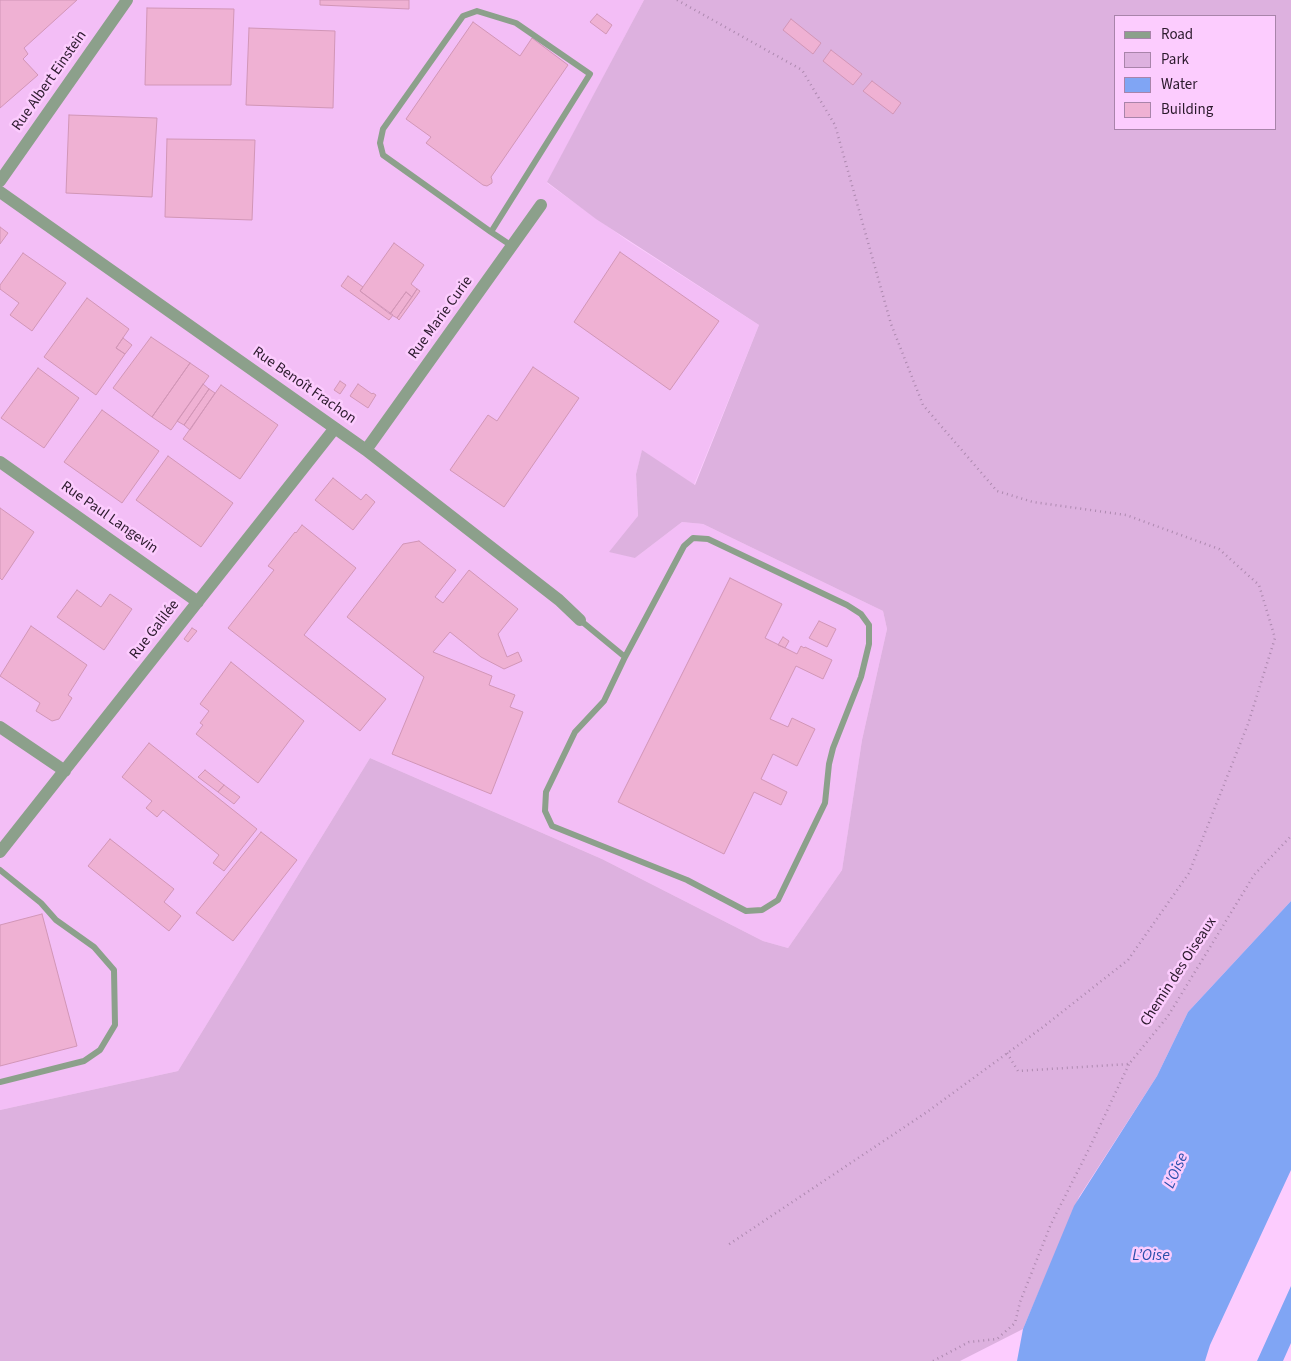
<!DOCTYPE html>
<meta charset="utf-8">
<style>
body{margin:0}
#map{position:relative;width:1291px;height:1361px;overflow:hidden;background:#fcccfe;font-family:"Source Sans 3",sans-serif}
canvas{display:block}
.legend{position:absolute;left:1114px;top:15px;width:162px;height:115px;box-sizing:border-box;background:#fcccfe;border:1px solid #a884aa;margin:0;padding:6px 9px;list-style:none;font-size:15px;color:#2b192c}
.legend li{display:flex;align-items:center;gap:10px;height:25px}
.legend b{width:25px;border:1px solid #a884aa}
</style>
<div id="map">
<canvas width="1291" height="1361"></canvas>
<ul class="legend">
<li><b style="height:6px;background:#8ca08b"></b>Road</li>
<li><b style="height:14px;background:#ddb1df"></b>Park</li>
<li><b style="height:14px;background:#80a5f4"></b>Water</li>
<li><b style="height:14px;background:#efb1d3"></b>Building</li>
</ul>
</div>
<script>
const ctx = document.querySelector('canvas').getContext('2d');
ctx.lineJoin = 'round';
function paint(path, color) {
  ctx.fillStyle = color;
  ctx.fill(path, 'evenodd');
}
function shape(rows) {
  const path = new Path2D();
  for (const r of rows) {
    path.moveTo(r[0], r[1]);
    for (let i = 2; i < r.length; i += 2) path.lineTo(r[i], r[i + 1]);
  }
  return path;
}
function stroke(path, color, width, dash) {
  ctx.strokeStyle = color;
  ctx.lineWidth = width;
  ctx.lineCap = dash ? 'butt' : 'round';
  ctx.setLineDash(dash || []);
  ctx.stroke(path);
}
function label(font, color, halo, rows, align = 'center') {
  ctx.font = font + ' "Source Sans 3",sans-serif';
  ctx.lineWidth = 5;
  ctx.setLineDash([]);
  ctx.textBaseline = 'middle';
  ctx.strokeStyle = halo;
  ctx.fillStyle = color;
  for (const [text, x, y, turn = 0] of rows) {
    ctx.save();
    ctx.translate(x, y);
    ctx.rotate((+turn || 0) * Math.PI / 180);
    ctx.textAlign = isNaN(turn) ? turn : align;
    if (halo) ctx.strokeText(text, 0, 0);
    ctx.fillText(text, 0, 0);
    ctx.restore();
  }
}
const built = shape([
 [0,0,644,0,547,183,628,241,759,325,694,485,642,451,636,474,638,517,635,558,682,522,703,524,883,611,887,629,862,740,842,870,788,948,763,941,602,859,370,758,178,1071,0,1110]
]);
const green = shape([
 [644,0,1291,0,1291,901,1188,1012,1157,1076,1079,1197,1023,1329,960,1361,0,1361,0,1110,178,1071,370,758,602,859,763,941,788,948,842,870,862,740,887,629,883,611,703,524,682,522,635,558,609,552,638,516,636,474,642,450,695,485,759,325,596,219,547,182],
 [1115,16,1275,16,1275,129,1115,129]
]);
const water = shape([
 [1291,901,1291,1170,1210,1345,1205,1361,1017,1361,1023,1329,1074,1206,1157,1076,1188,1012],
 [1291,1286,1291,1343,1283,1361,1257,1361]
]);
const building = shape([
 [0,0,77,0,24,48,28,54,23,59,38,75,0,108,0,0],
 [320,0,409,0,409,9,320,5,320,0],
 [147,8,234,9,231,85,145,85,147,8],
 [597,14,612,25,606,34,590,22,597,14],
 [791,19,821,43,813,54,783,30,791,19],
 [473,22,520,56,532,38,568,65,491,177,492,180,492,183,487,186,483,185,426,143,431,137,406,119,473,22],
 [249,28,335,31,333,108,246,105,249,28],
 [831,50,862,74,853,85,823,61,831,50],
 [872,81,901,103,893,114,863,91,872,81],
 [69,115,157,118,152,197,66,193,69,115],
 [167,139,255,140,252,220,165,217,167,139],
 [0,227,8,233,0,244,0,227],
 [394,243,424,265,411,284,417,289,412,297,406,292,390,314,360,291,394,243],
 [620,252,719,321,670,390,574,322,620,252],
 [23,253,66,283,32,331,10,315,19,303,0,289,0,285,23,253],
 [348,276,363,287,360,291,393,315,389,320,341,286,348,276],
 [417,289,420,291,399,320,397,318,417,289],
 [406,292,412,297,397,318,390,314,406,292],
 [87,298,129,329,116,348,125,354,96,395,44,357,87,298],
 [151,337,190,363,152,417,113,388,151,337],
 [123,338,132,345,125,354,116,348,123,338],
 [190,363,209,376,171,430,152,417,190,363],
 [533,367,579,398,504,507,450,470,488,415,497,421,533,367],
 [38,368,79,398,44,448,1,418,38,368],
 [340,381,346,385,340,394,334,390,340,381],
 [203,384,209,389,184,425,177,421,203,384],
 [358,384,372,394,373,393,376,395,368,408,350,396,358,384],
 [221,385,278,425,240,479,183,439,221,385],
 [209,389,215,393,190,430,184,425,209,389],
 [102,410,159,451,122,503,64,462,102,410],
 [168,456,233,503,201,547,136,500,168,456],
 [333,478,361,500,366,494,375,502,353,530,315,500,333,478],
 [0,508,34,532,2,580,0,578,0,508],
 [302,525,356,568,304,635,386,699,360,731,228,628,274,570,268,566,295,532,296,533,302,525],
 [419,541,456,570,435,597,443,603,469,570,518,609,498,634,507,657,518,652,522,661,504,669,481,657,450,632,433,652,492,676,489,685,515,695,510,707,523,712,491,794,392,754,424,677,347,617,403,544,419,541],
 [730,578,782,604,765,638,797,654,801,646,804,648,805,647,832,660,823,679,796,666,770,719,788,727,792,718,815,729,797,766,773,754,761,779,787,792,781,805,754,792,724,854,618,802,730,578],
 [77,590,101,607,110,594,132,609,104,650,57,617,77,590],
 [819,621,836,629,827,647,809,638,819,621],
 [31,626,87,665,68,695,72,698,59,719,52,721,36,711,40,703,0,676,31,626],
 [192,628,197,631,188,642,184,639,192,628],
 [783,637,789,641,785,648,778,645,783,637],
 [231,662,304,721,258,783,196,734,203,725,200,723,209,711,200,704,231,662],
 [149,743,257,829,224,871,213,863,219,855,163,810,157,817,146,808,152,801,122,777,149,743],
 [205,770,224,785,218,792,198,777,205,770],
 [224,785,240,797,234,804,218,792,224,785],
 [261,832,297,860,233,941,196,913,261,832],
 [110,839,174,889,164,902,181,916,169,931,88,866,110,839],
 [42,914,77,1046,0,1066,0,925,42,914]
]);
const path = shape([
 [677,0,802,70,835,125,891,324,923,405,997,491,1033,502,1126,515,1219,549,1259,585,1275,638,1248,724,1189,873,1128,960,1043,1027,927,1112,728,1245],
 [1007,1053,1018,1071,1129,1064,1168,1016,1254,875,1291,836],
 [933,1361,969,1342,997,1339,1015,1323,1020,1302,1051,1224,1090,1147,1129,1064]
]);
const service = shape([
 [491,232,590,74,516,23,477,11,463,16,383,129,380,143,383,155,491,232,512,246],
 [580,620,625,657,604,701,575,732,546,792,545,811,552,826,687,880,746,911,762,910,778,900,825,803,829,764,833,748,861,677,869,644,869,625,861,614,847,605,708,539,693,538,684,546,625,657],
 [0,870,41,903,56,920,94,947,114,970,115,1025,100,1050,84,1061,0,1082]
]);
const minor = shape([
 [0,181,127,0],
 [0,192,366,450,559,600,580,620],
 [366,450,541,205],
 [0,462,198,602],
 [0,727,65,771],
 [0,852,335,428]
]);
const streetNames = [
 ["Rue Albert Einstein",50,81,-55],
 ["Rue Marie Curie",441,318,-54],
 ["Rue Benoît Frachon",304,386,35],
 ["Rue Paul Langevin",109,518,35],
 ["Rue Galilée",155,630,-52],
 ["Chemin des Oiseaux",1179,972,-57]
];
const waterNames = [
 ["L'Oise",1177,1171,-66],
 ["L’Oise",1151,1256]
];
paint(built, '#f3bef6');
paint(green, '#ddb1df');
paint(water, '#80a5f4');
paint(building, '#efb1d3');
stroke(building, '#d296b7', 1);
stroke(path, '#ad89af', 2.5, [1, 4]);
stroke(service, '#8ca08b', 6);
stroke(minor, '#8ca08b', 12);
label('15px', '#2b192c', '#fcccfe', streetNames);
label('italic 16px', '#2b50ab', '#fcccfe', waterNames);
</script>
